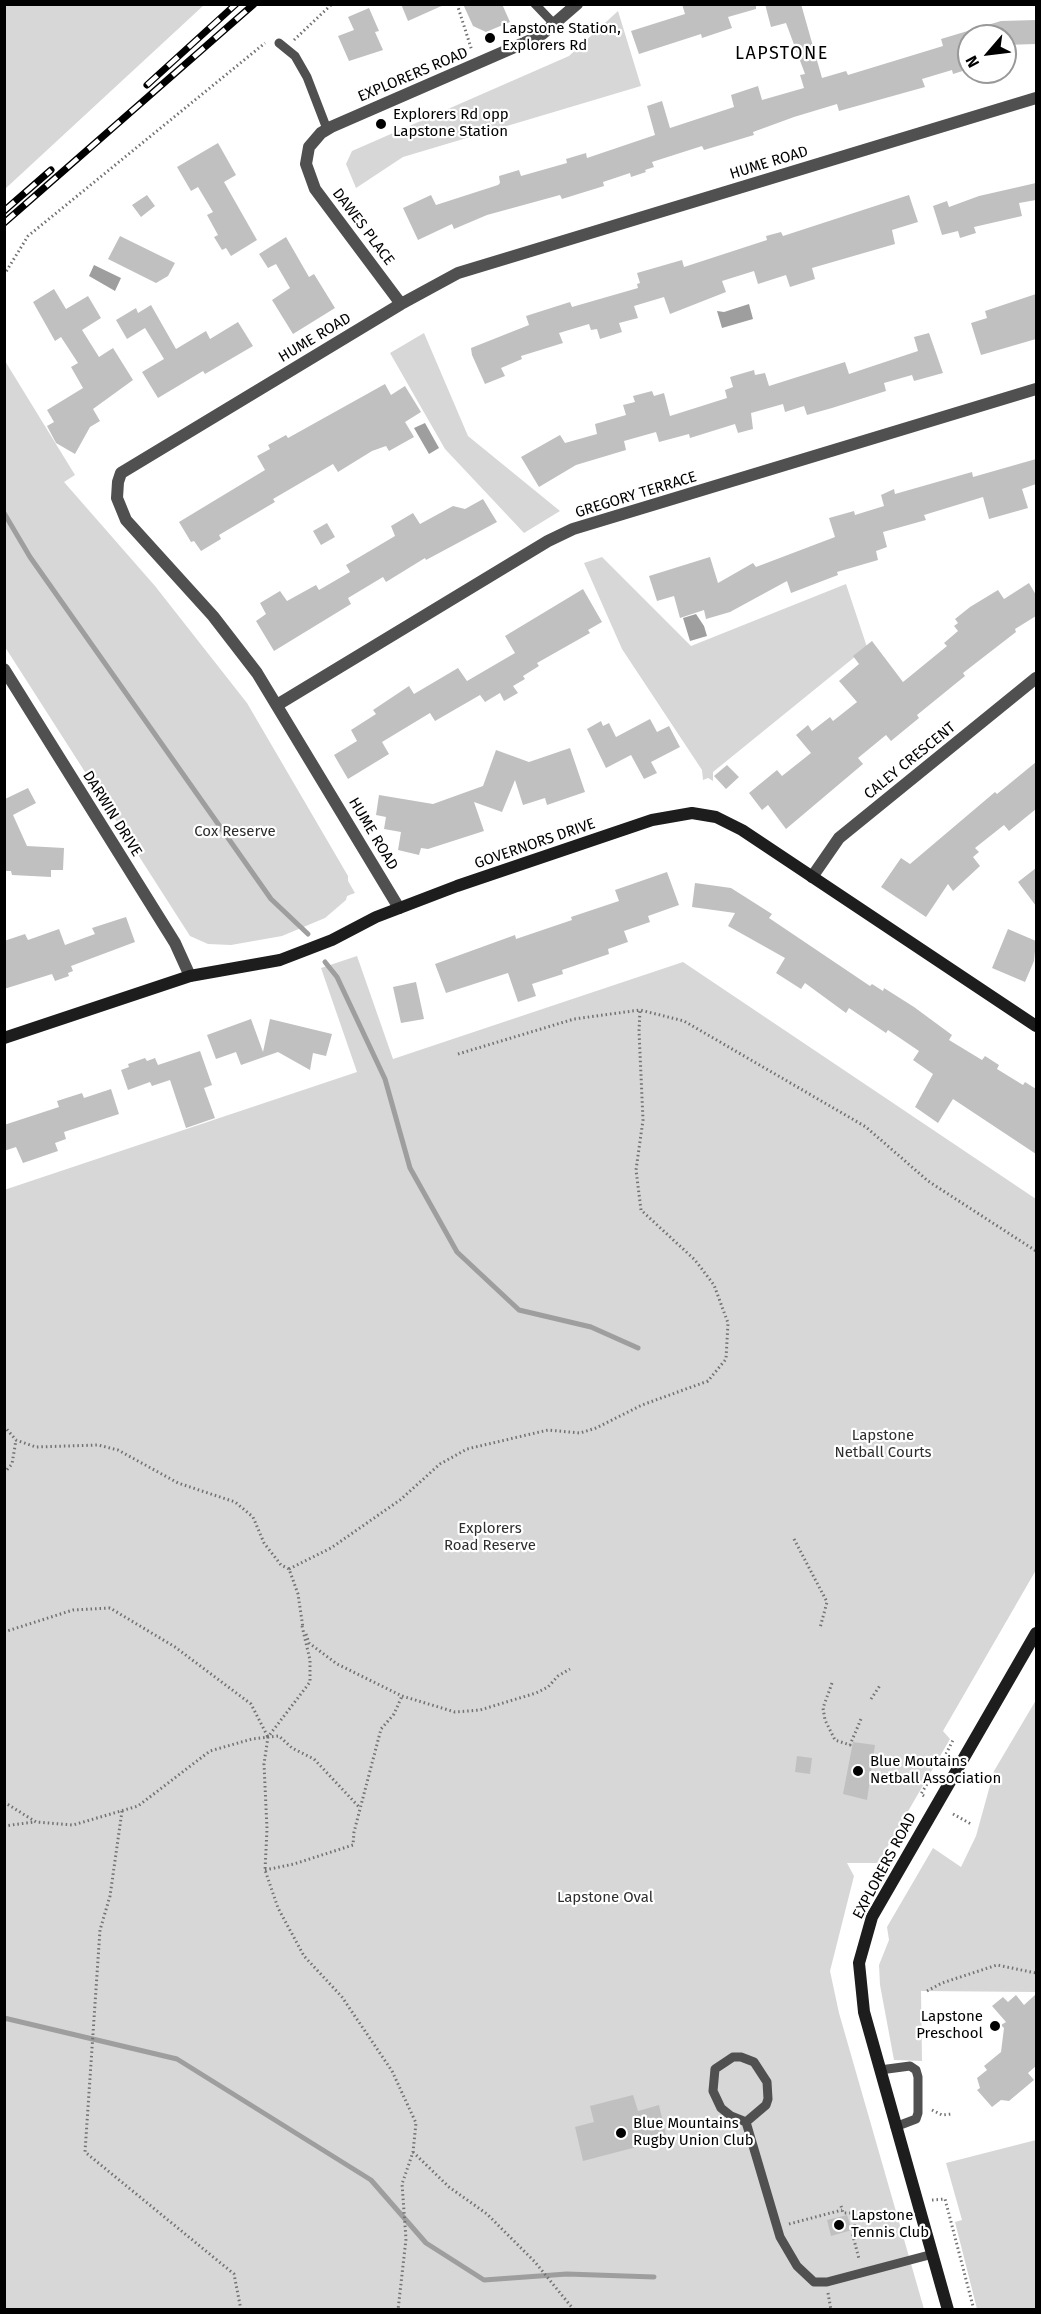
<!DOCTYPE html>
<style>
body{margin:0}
#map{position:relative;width:1041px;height:2314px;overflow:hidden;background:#fff;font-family:"Fira Sans",sans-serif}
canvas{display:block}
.frame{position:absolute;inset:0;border:6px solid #000;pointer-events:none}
.north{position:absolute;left:957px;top:24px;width:60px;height:60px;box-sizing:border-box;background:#fff;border:2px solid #999;border-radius:50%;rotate:242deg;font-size:16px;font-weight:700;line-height:24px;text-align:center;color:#000}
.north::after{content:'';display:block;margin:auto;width:21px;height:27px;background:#000;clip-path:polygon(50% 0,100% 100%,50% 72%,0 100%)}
</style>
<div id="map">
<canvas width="1041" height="2314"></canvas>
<div class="frame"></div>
<div class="north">N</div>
</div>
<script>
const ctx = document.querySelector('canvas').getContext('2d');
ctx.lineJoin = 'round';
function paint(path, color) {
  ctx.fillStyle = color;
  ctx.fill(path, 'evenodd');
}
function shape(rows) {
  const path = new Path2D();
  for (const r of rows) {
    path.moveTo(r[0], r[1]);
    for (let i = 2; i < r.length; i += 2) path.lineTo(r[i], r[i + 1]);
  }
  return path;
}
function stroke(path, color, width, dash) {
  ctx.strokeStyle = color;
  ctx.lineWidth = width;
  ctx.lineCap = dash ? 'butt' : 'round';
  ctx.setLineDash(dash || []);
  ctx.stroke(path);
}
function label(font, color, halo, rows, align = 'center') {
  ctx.font = font + ' "Fira Sans",sans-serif';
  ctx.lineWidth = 4.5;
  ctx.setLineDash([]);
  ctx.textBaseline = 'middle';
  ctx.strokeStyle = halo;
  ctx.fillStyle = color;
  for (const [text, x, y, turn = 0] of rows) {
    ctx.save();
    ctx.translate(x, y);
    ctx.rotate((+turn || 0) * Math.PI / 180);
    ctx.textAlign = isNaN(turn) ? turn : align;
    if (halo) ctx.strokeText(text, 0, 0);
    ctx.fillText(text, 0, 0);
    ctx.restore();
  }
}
const green = shape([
 [5,4,204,4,204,5,5,189],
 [618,11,641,86,403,157,356,188,346,164,352,151,569,56],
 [424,333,468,436,560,511,524,533,445,449,390,353],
 [5,361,75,475,64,482,155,586,247,703,348,876,348,881,355,893,347,896,346,900,325,918,282,936,231,945,208,944,190,936,5,647],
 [602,557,691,646,846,584,867,647,713,772,713,781,708,778,703,780,702,770,622,649,584,563],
 [357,956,393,1059,683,962,1036,1199,1036,1570,943,1731,950,1739,878,1863,847,1863,854,1876,830,1971,839,2013,924,2309,5,2309,4,1190,357,1072,321,968],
 [1036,1700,1036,1992,921,1991,922,2061,894,2060,880,1985,879,1965,889,1940,887,1927,933,1848,961,1867,976,1836,994,1771],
 [1036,2140,1036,2309,977,2309,955,2222,962,2220,946,2163]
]);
const water = shape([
 [94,265,121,278,115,291,89,276],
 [749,304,753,319,722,328,717,311,724,312],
 [425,423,439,448,429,454,414,428],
 [696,614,704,626,707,636,690,641,683,618]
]);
const stream = shape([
 [4,513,30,557,271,899,308,934],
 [325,962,337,977,385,1079,410,1168,457,1252,519,1310,591,1327,638,1348],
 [4,2018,177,2059,371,2180,426,2243,484,2280,567,2274,654,2277]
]);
const building = shape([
 [401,4,446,4,408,21],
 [463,4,502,4,510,22,486,32,473,26],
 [682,4,756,4,756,9,728,17,732,28,702,38,701,34,639,54,631,31,685,14],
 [765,4,801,4,822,78,846,71,848,75,943,46,941,39,1001,21,1036,20,1036,44,1005,45,1005,36,969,36,969,69,953,74,952,70,922,79,925,87,839,111,837,104,794,117,753,132,754,135,704,150,702,146,652,162,654,167,645,170,646,172,631,177,630,173,603,182,604,186,562,199,560,195,487,215,454,229,452,224,418,240,403,208,431,195,436,205,498,185,500,183,499,176,519,170,521,176,567,163,566,159,586,153,587,158,655,135,647,106,662,101,670,128,734,107,731,95,758,86,762,100,804,88,800,75,805,74,786,23,771,27],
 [369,8,379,31,375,32,383,50,349,61,338,36,354,30,348,17],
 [218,143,236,175,224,182,257,240,231,256,226,248,222,250,214,237,218,235,207,215,213,212,198,187,191,191,177,167],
 [1036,183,1036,200,1019,203,1022,216,974,227,976,233,960,238,958,231,942,235,933,206,947,201,949,207,979,196],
 [147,195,155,206,141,217,132,205],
 [909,195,918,222,892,230,895,244,812,268,815,279,790,287,786,275,758,284,754,271,722,281,726,292,670,314,664,297,634,306,638,318,619,323,622,332,600,339,597,329,591,330,589,324,559,333,563,343,521,356,522,359,501,368,505,376,485,384,472,355,471,348,529,325,526,316,570,302,572,307,638,288,637,284,640,283,637,273,682,260,684,267,767,240,766,236,781,232,783,236],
 [120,236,175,263,168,276,156,283,108,259],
 [286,237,309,277,314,274,335,308,293,334,272,300,290,288,276,264,268,268,259,254],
 [54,289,66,309,88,296,101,318,82,330,99,357,113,348,133,380,93,409,100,421,90,427,75,454,56,443,47,426,54,422,47,410,83,388,71,367,78,363,61,337,55,341,33,302],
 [1036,294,1036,339,981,355,971,323,987,318,985,311],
 [151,305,176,349,206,331,210,339,238,322,253,346,205,374,203,371,158,398,142,372,164,359,145,328,127,339,116,320,136,308,138,313],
 [929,333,943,373,914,381,912,375,884,383,886,391,832,408,807,415,804,406,785,412,783,404,751,413,753,429,738,433,735,424,690,438,689,434,659,442,656,432,624,441,626,450,576,465,539,487,521,457,560,435,565,443,597,434,595,424,626,415,623,405,635,402,633,396,652,391,654,396,664,393,670,416,727,398,725,390,733,387,730,377,754,370,755,375,765,373,769,386,845,362,849,374,918,351,914,337],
 [385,384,391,395,405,386,421,412,405,422,414,437,389,451,386,446,372,451,338,472,333,464,273,499,275,502,219,535,221,539,201,551,194,541,191,542,179,522,265,470,257,456,270,449,268,445,286,435,288,438],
 [1036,459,1036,484,1022,489,1028,508,989,519,983,497,924,515,926,520,883,532,887,547,876,551,878,560,837,572,838,575,791,593,787,581,730,612,706,619,704,610,680,618,674,596,657,601,649,576,710,557,718,583,753,563,756,567,835,537,829,518,854,511,855,515,884,506,881,495,894,489,895,494,972,472,973,477],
 [483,499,497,522,426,560,425,558,386,582,383,577,348,598,351,604,274,651,256,621,266,614,260,603,280,591,287,601,316,585,319,590,350,572,346,565,395,536,391,526,413,513,420,524,453,506,465,509],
 [327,523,335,537,321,545,313,531],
 [1029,583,1036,595,1036,616,1015,629,1016,632,963,673,965,676,917,715,919,718,891,741,886,735,858,758,863,764,786,829,768,805,762,810,749,793,777,770,782,776,811,753,796,735,808,725,812,731,830,717,833,721,857,702,839,681,859,664,853,656,872,641,903,682,947,646,944,643,958,631,954,626,958,623,955,619,970,607,998,590,1004,599],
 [583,589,602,622,588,630,590,633,537,663,539,666,523,676,525,679,513,686,518,693,504,701,500,693,485,702,480,695,435,721,430,713,382,742,389,754,348,779,334,755,357,741,351,730,376,714,373,710,409,686,414,694,458,668,467,681,515,653,505,636],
 [650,719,657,732,669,726,680,747,651,762,657,773,644,779,631,755,606,768,587,729,601,721,603,726,609,723,616,737],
 [570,748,585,792,547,805,545,798,523,805,515,780,502,812,474,802,484,831,428,849,421,848,419,855,398,850,401,832,384,829,386,817,376,815,379,795,433,804,483,786,496,750,529,762],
 [1036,762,1036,809,1009,831,1004,825,975,848,979,852,973,857,980,866,953,891,948,884,926,917,881,887,901,858,910,864,995,792,997,794],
 [727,765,739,777,726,789,714,776],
 [28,788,36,803,13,815,27,846,64,848,63,870,51,870,51,877,12,875,11,871,4,871,4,797,5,799],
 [1036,868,1036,906,1018,882],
 [667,872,679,905,648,916,650,922,624,931,628,942,608,949,609,954,562,970,563,974,532,984,536,996,518,1002,508,973,446,993,435,964,515,935,516,939,572,920,571,917,619,901,615,890],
 [695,883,731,888,772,914,769,918,870,986,872,984,883,991,884,988,914,1007,952,1035,949,1040,982,1060,985,1056,999,1065,997,1069,1023,1085,1025,1082,1036,1089,1036,1154,953,1099,938,1123,915,1107,933,1074,913,1060,919,1051,888,1030,886,1033,849,1008,846,1013,805,983,801,989,776,973,785,958,728,926,735,913,692,907],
 [126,917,135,942,71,966,73,971,68,973,69,976,55,981,52,974,4,989,4,941,25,934,28,940,59,929,65,945,95,934,92,928],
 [1008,929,1036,941,1034,961,1025,982,992,968],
 [416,982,424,1019,401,1023,393,987],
 [251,1019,263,1052,270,1019,332,1034,326,1056,313,1053,310,1070,278,1052,241,1065,236,1052,216,1059,207,1035],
 [200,1051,212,1085,204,1088,215,1118,186,1128,170,1080,152,1086,150,1082,128,1090,121,1070,129,1067,128,1064,145,1058,147,1061,155,1058,158,1065],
 [111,1089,119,1114,64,1132,66,1139,55,1143,58,1151,23,1163,16,1147,4,1151,4,1125,59,1107,57,1101,82,1093,84,1098],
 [853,1742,875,1745,867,1800,843,1794],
 [797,1756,812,1758,810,1774,795,1772],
 [1036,1994,1036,2066,1028,2073,1034,2080,1009,2101,1001,2100,992,2107,977,2090,980,2088,977,2078,987,2070,984,2066,1001,2052,1004,2028,1001,2025,1006,2022,992,2006,1003,1997,1008,2002,1016,1995,1024,2005],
 [633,2095,638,2111,659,2105,667,2139,583,2161,575,2127,594,2122,590,2106],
 [847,2215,852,2230,831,2236,827,2220]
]);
const path = shape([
 [457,4,472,51],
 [294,40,332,4],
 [4,275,28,236,265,43],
 [458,1054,574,1019,640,1010,684,1021,866,1127,928,1181,1036,1251],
 [4,1426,16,1440,36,1447,98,1445,118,1450,178,1483,235,1502,253,1517,264,1543,281,1565,289,1569,298,1594,303,1628],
 [4,1473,12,1464,16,1440],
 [794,1539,827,1602,820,1628],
 [289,1569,331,1548,400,1500,440,1464,467,1449,548,1430,580,1433,596,1428,642,1405,708,1381,726,1359,728,1323,714,1285,695,1260,641,1210,636,1170,643,1120,639,1031,640,1010],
 [302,1626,310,1660,310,1682,268,1737,264,1764,267,1829,265,1870,278,1908,304,1956,342,1997,392,2071,416,2123,413,2152,402,2184,406,2239,398,2310],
 [4,1632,73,1610,110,1608,175,1647,251,1704,268,1737],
 [306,1634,309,1643,337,1664,402,1696,455,1712,480,1710,536,1693,548,1687,558,1676,570,1669],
 [832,1683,823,1708,825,1720,835,1740,850,1745,861,1719],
 [871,1699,881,1684],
 [946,1754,954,1738],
 [924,1796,921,1794,933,1774],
 [4,1802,36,1822,73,1825,138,1806,210,1751,252,1739,279,1736,292,1748,314,1759,360,1808],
 [122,1811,110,1896,100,1930,85,2152,234,2274,241,2310],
 [953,1814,971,1824],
 [4,1826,34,1822],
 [265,1870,294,1864,353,1845,354,1832,381,1729,394,1714,402,1696],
 [927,1991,942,1983,997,1965,1036,1973],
 [932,2110,942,2115,952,2114],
 [413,2152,449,2187,487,2214,535,2262,574,2310],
 [932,2200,945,2199,974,2310],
 [841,2206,843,2213,851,2213,856,2231,852,2232,859,2259],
 [789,2224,842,2210],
 [828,2293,831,2310]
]);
const service = shape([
 [535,4,555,25],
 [279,43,295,56,307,77,327,129],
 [733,2057,741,2057,754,2062,767,2082,768,2099,766,2105,746,2122,731,2116,721,2108,713,2091,715,2069,733,2057],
 [880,2070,910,2066,916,2070,918,2077,918,2113,916,2119,895,2127],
 [746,2122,780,2237,797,2266,814,2282,827,2282,933,2254]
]);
const minor = shape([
 [401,304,315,189,306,164,309,147,321,133,331,127,540,36,577,4],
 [4,669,175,943,190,976],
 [277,705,548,541,573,529,1036,389],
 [812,877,839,838,1036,678],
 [399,908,257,673,213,616,126,520,117,498,118,482,121,473,401,304,458,273,1036,98]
]);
const secondary = shape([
 [4,1038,190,976,280,960,332,940,376,917,457,886,652,820,692,813,716,817,742,830,1036,1026],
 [948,2310,864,2012,859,1963,872,1917,1036,1633]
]);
const rail = shape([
 [147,85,236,4],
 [4,211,51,170],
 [4,223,254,4]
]);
const markers = [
 [490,38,6,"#000"],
 [381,124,6,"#000"],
 [858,1771,6,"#000"],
 [995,2026,6,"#000"],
 [621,2133,6,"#000"],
 [839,2225,6,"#000"]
];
const poiNames = [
 ["Lapstone Station,",502,29],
 ["Explorers Rd",502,46],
 ["Explorers Rd opp",393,115],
 ["Lapstone Station",393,132],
 ["Blue Moutains",870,1762],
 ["Netball Association",870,1779],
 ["Lapstone",983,2017,"right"],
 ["Preschool",983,2034,"right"],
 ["Blue Mountains",633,2124],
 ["Rugby Union Club",633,2141],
 ["Lapstone",851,2216],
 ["Tennis Club",851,2233]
];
const streetNames = [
 ["EXPLORERS ROAD",413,75,-23],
 ["HUME ROAD",769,163,-17],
 ["DAWES PLACE",363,227,53],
 ["HUME ROAD",315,338,-31],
 ["GREGORY TERRACE",636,495,-17],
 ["CALEY CRESCENT",910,761,-39],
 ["DARWIN DRIVE",112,814,58],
 ["HUME ROAD",373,834,59],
 ["GOVERNORS DRIVE",535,844,-19],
 ["EXPLORERS ROAD",885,1866,-62]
];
const parkNames = [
 ["Cox Reserve",235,832],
 ["Lapstone",883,1436],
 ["Netball Courts",883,1453],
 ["Explorers",490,1529],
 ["Road Reserve",490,1546],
 ["Lapstone Oval",605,1898]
];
const quarterNames = [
 ["LAPSTONE",782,54]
];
paint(green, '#d7d7d7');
paint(water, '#9e9e9e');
stroke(stream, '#9e9e9e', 5);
paint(building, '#c0c0c0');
stroke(path, '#727272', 3, [1.5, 3]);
stroke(service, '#505050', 9);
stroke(minor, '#505050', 12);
stroke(secondary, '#1d1d1d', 12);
stroke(rail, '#000', 7);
stroke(rail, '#fff', 4.5, [14]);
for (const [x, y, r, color] of markers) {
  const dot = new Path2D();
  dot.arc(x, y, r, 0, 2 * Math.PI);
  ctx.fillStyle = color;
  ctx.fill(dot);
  stroke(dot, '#fff', 2);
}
label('15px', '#000', '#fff', poiNames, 'left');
label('15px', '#000', '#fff', streetNames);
label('15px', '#2e2e2e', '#fff', parkNames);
ctx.letterSpacing = '1.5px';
label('18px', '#000', '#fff', quarterNames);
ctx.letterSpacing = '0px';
</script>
